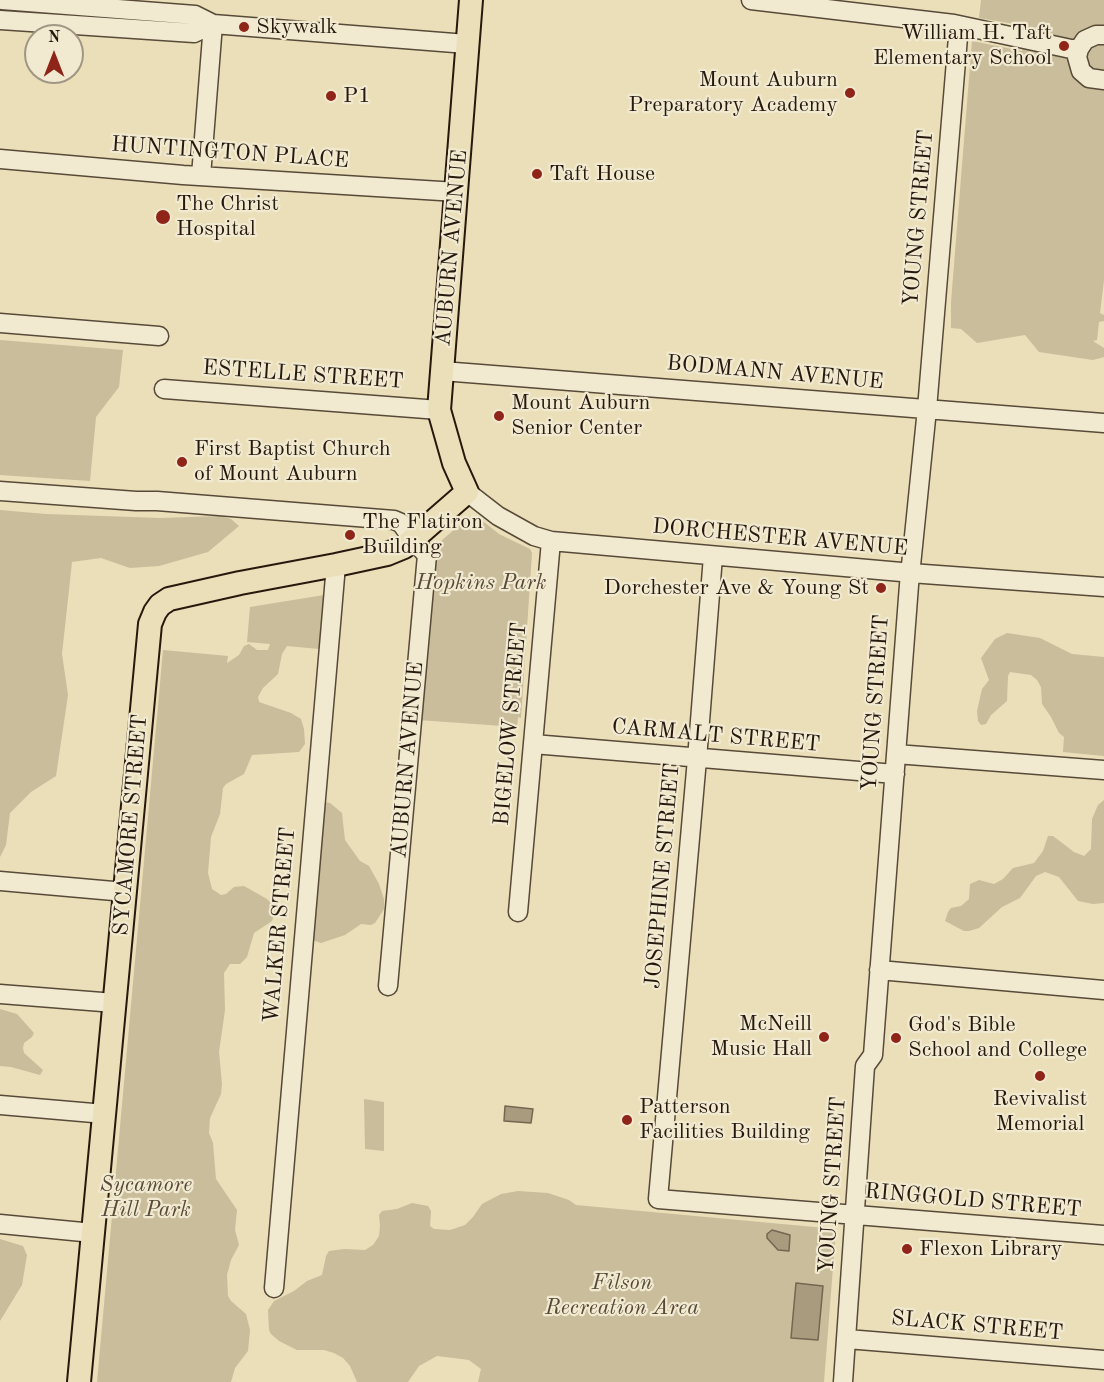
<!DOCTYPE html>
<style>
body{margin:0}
#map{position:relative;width:1104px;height:1382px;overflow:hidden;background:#eadfb8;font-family:"Old Standard TT",serif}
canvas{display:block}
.north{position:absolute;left:24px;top:24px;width:60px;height:60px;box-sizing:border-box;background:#f1ead1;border:2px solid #a09683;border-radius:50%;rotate:0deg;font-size:16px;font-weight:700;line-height:24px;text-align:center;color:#27180e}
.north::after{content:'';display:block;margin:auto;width:21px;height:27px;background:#8f2418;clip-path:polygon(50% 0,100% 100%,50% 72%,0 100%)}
</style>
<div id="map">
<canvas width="1104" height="1382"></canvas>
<div class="north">N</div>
</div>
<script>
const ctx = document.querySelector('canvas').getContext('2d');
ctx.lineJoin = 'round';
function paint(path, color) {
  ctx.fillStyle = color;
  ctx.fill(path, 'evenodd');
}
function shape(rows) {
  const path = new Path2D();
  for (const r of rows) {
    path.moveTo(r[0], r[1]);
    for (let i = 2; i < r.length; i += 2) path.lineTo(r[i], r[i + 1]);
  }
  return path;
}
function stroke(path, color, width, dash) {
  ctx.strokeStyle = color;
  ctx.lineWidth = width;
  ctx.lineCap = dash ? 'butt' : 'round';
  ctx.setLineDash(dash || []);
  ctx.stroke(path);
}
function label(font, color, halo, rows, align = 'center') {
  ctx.font = font + ' "Old Standard TT",serif';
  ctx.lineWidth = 4.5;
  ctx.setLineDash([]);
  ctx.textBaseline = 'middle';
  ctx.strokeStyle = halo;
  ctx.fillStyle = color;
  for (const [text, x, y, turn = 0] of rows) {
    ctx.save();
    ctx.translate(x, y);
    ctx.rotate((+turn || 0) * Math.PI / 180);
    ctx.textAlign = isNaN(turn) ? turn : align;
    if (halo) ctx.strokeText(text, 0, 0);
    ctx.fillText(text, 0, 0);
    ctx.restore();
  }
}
const green = shape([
 [981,0,1104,0,1104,280,1100,313,1104,315,1104,321,1099,322,1097,340,1093,341,1104,348,1104,357,1093,360,1039,352,1025,335,977,343,961,329,951,328,951,302,972,41,1022,51,1026,26,979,18],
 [0,340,123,350,119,387,96,417,90,481,0,475],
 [0,510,46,514,160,518,221,516,231,519,239,526,208,552,159,566,130,568,101,558,72,562,62,654,68,695,56,776,31,792,10,813,6,845,0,857],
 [470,516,479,518,499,534,530,549,532,553,521,718,518,717,517,727,418,720,434,547],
 [324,595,319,649,287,646,282,654,278,674,263,688,258,697,259,702,291,713,301,719,304,729,305,744,299,752,252,755,244,774,226,784,223,788,220,814,211,837,208,873,212,889,221,895,226,894,234,887,244,886,267,899,275,907,275,912,272,921,254,933,247,957,240,964,230,964,224,973,225,1010,219,1052,222,1084,221,1094,210,1118,209,1133,213,1143,216,1179,237,1210,235,1230,239,1245,231,1260,227,1275,228,1296,231,1301,246,1314,250,1330,248,1351,235,1368,231,1382,97,1382,163,650,228,656,227,663,239,655,244,646,249,644,257,650,268,650,270,644,247,642,250,607],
 [1007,633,1040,638,1072,654,1104,657,1104,756,1063,752,1064,737,1059,733,1051,717,1042,704,1041,687,1037,680,1031,675,1010,672,1008,676,1007,701,991,715,986,724,981,725,978,721,977,711,982,689,989,680,981,658,995,639],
 [1104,800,1104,903,1093,904,1078,901,1059,877,1045,872,1036,876,1020,898,1002,907,979,928,969,931,964,931,945,921,948,912,951,908,961,906,969,899,970,884,979,880,994,884,1003,879,1013,868,1034,863,1043,851,1048,836,1053,836,1074,852,1084,856,1091,849,1092,819,1098,805],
 [325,802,330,803,342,813,345,840,360,861,369,866,379,884,384,899,384,909,375,923,371,925,361,924,345,935,321,943,315,941,310,933,321,806],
 [0,1009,17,1014,34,1033,32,1037,24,1043,23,1048,24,1053,43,1070,40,1075,11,1067,0,1066],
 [364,1099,384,1102,384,1151,365,1149],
 [518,1191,548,1193,569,1200,576,1205,836,1229,824,1382,478,1382,481,1369,469,1360,437,1356,419,1366,408,1382,357,1382,350,1366,343,1358,334,1353,324,1350,297,1350,279,1341,271,1334,269,1330,268,1310,274,1301,294,1291,307,1281,322,1275,326,1256,329,1251,344,1249,365,1250,373,1245,379,1236,380,1226,379,1215,382,1211,397,1209,412,1203,428,1206,431,1211,430,1226,434,1229,450,1230,465,1225,473,1217,482,1204,501,1194],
 [0,1239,23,1246,27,1255,22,1285,0,1321]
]);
const water = shape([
 [505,1106,533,1109,531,1123,504,1121,505,1106],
 [772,1230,790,1235,789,1251,778,1250,767,1238,767,1234,772,1230],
 [796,1283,823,1286,818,1340,791,1338,796,1283]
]);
const minor = shape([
 [2,0,195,15,213,24,467,44],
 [751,0,954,24,1071,49,1079,49],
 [0,20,194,33,213,24],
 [1104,35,1096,35,1085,40,1079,49,1077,57,1081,71,1089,78,1104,80],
 [0,159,183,175,457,192],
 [201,176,213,24],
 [0,323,159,336],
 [442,371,1104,423],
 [164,389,439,410],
 [0,491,136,501,157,501,394,520,401,523,413,540,427,555,388,986],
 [467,492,498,516,534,536,551,541,924,574,1104,587],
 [713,556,697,759,658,1199,1104,1235],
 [533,744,895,774],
 [896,754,1104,770],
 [0,881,125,892],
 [518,912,551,541],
 [879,970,1104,990],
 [0,994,115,1003],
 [0,1105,105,1114],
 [0,1224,93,1233],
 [274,1288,336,565],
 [847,1339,1104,1360],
 [843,1382,865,1066,873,1055,909,585,927,409,959,25]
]);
const major = shape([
 [79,1382,150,624,155,612,160,605,169,599,240,583,336,565,387,554,404,547,467,492,454,463,439,410,471,0]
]);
const markers = [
 [244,27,6,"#8f2418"],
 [1064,46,6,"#8f2418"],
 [850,93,6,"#8f2418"],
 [331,96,6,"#8f2418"],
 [537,174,6,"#8f2418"],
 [163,217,8,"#8f2418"],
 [499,416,6,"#8f2418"],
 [182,462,6,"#8f2418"],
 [350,535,6,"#8f2418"],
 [881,588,6,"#8f2418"],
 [824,1037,6,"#8f2418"],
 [896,1038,6,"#8f2418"],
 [1040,1076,6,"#8f2418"],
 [627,1120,6,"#8f2418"],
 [907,1249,6,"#8f2418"]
];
const poiNames = [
 ["Skywalk",256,27],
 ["William H. Taft",1052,33,"right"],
 ["Elementary School",1052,58,"right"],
 ["Mount Auburn",838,80,"right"],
 ["Preparatory Academy",838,105,"right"],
 ["P1",343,96],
 ["Taft House",549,174],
 ["The Christ",176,204],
 ["Hospital",176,229],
 ["Mount Auburn",511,403],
 ["Senior Center",511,428],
 ["First Baptist Church",194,449],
 ["of Mount Auburn",194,474],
 ["The Flatiron",362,522],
 ["Building",362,547],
 ["Dorchester Ave & Young St",869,588,"right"],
 ["McNeill",812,1024,"right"],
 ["Music Hall",812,1049,"right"],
 ["God's Bible",908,1025],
 ["School and College",908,1050],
 ["Revivalist",1040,1099,"center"],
 ["Memorial",1040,1124,"center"],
 ["Patterson",639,1107],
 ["Facilities Building",639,1132],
 ["Flexon Library",919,1249]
];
const streetNames = [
 ["HUNTINGTON PLACE",230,153,4],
 ["YOUNG STREET",919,218,-85],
 ["AUBURN AVENUE",452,248,-85],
 ["BODMANN AVENUE",775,373,5],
 ["ESTELLE STREET",303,375,4],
 ["DORCHESTER AVENUE",780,538,5],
 ["YOUNG STREET",876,703,-86],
 ["BIGELOW STREET",511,724,-85],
 ["CARMALT STREET",716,736,5],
 ["AUBURN AVENUE",408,760,-85],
 ["SYCAMORE STREET",131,825,-85],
 ["JOSEPHINE STREET",663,876,-85],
 ["WALKER STREET",280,925,-85],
 ["YOUNG STREET",833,1185,-86],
 ["RINGGOLD STREET",973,1201,5],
 ["SLACK STREET",977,1326,5]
];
const parkNames = [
 ["Hopkins Park",481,583],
 ["Sycamore",146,1185],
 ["Hill Park",146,1210],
 ["Filson",622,1283],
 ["Recreation Area",622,1308]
];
paint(green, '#c9bd9b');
paint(water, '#a89b7e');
stroke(water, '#746751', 1.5);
stroke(minor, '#584a38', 21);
stroke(major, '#27180e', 26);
stroke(minor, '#f1ead1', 18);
stroke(major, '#eadfb8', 22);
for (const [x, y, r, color] of markers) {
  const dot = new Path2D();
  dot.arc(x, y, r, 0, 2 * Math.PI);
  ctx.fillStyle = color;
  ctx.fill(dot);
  stroke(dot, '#f1ead1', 2);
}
label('22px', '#27180e', '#f1ead1', poiNames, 'left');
label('22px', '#27180e', '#f1ead1', streetNames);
label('italic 22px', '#584a38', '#f1ead1', parkNames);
</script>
